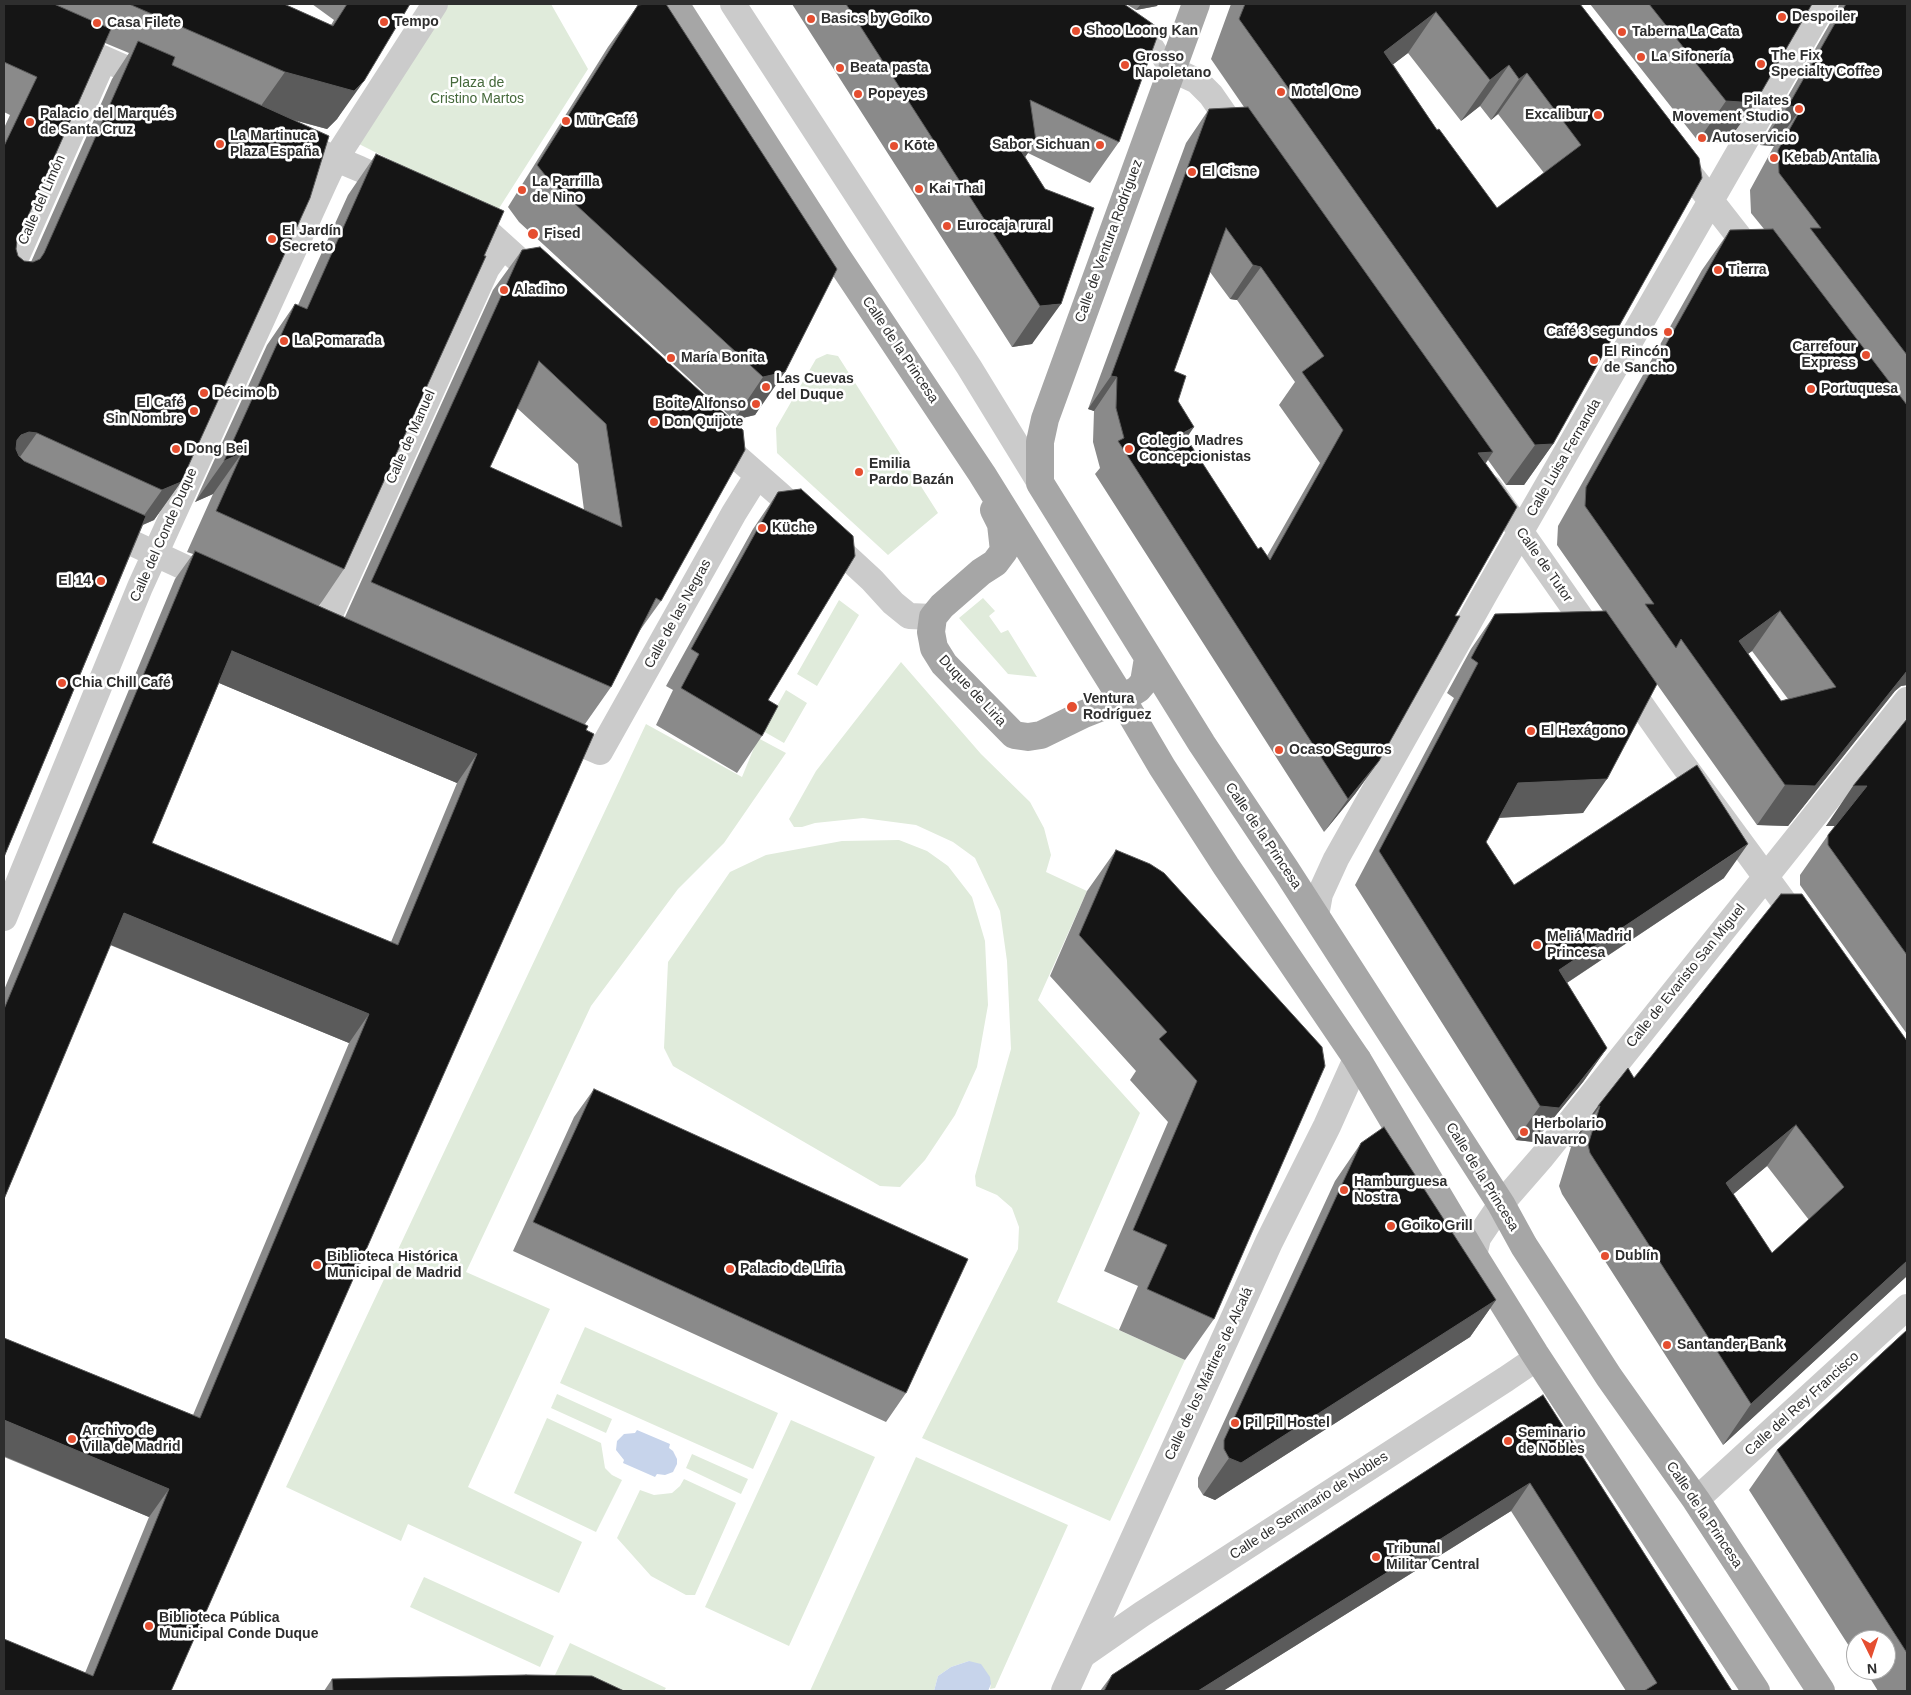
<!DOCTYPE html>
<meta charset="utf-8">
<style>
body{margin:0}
#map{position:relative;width:1911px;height:1695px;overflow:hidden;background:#fff;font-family:Helvetica,sans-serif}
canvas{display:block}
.frame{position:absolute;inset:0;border:5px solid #2e2e2e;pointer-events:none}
.north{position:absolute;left:1846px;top:1630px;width:50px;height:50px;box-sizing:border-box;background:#fff;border:1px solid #ababab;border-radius:50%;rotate:176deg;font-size:14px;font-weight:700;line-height:20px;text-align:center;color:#2e2e2e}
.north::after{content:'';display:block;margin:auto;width:18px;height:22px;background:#e54e30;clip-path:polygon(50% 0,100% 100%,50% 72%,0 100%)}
</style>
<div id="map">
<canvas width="1911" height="1695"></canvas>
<div class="frame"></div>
<div class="north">N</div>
</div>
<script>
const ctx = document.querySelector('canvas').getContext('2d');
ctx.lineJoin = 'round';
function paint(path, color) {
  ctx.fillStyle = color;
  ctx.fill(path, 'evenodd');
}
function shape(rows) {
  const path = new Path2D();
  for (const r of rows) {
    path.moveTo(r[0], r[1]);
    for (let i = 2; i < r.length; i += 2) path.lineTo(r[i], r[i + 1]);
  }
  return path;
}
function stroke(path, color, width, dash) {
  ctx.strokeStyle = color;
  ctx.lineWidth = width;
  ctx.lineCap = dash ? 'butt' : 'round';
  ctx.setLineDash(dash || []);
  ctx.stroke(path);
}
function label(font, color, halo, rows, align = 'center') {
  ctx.font = font + ' Helvetica,sans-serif';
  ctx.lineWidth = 5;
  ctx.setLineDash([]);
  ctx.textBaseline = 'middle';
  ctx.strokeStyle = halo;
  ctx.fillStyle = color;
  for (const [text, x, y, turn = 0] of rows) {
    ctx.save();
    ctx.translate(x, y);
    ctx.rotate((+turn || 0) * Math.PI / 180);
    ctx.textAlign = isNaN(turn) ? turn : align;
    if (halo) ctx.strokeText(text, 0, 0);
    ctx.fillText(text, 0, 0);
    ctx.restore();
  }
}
const green = shape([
 [433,4,551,4,588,69,496,213,353,141],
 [827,354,838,356,938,513,888,555,777,453,776,428,816,359],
 [983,598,995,611,989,616,1001,633,1008,630,1037,677,1008,674,959,618],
 [839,600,859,615,817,686,797,674],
 [901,662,981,754,1030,802,1044,828,1051,855,1046,872,1087,891,1038,1000,1140,1113,1057,1302,1185,1360,1110,1521,922,1438,1018,1249,1019,1227,1012,1208,997,1195,976,1186,975,1176,1011,1049,1007,961,1000,911,975,858,953,842,916,825,863,818,815,823,802,827,794,827,789,819,816,771],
 [786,690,807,703,784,743,763,731],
 [646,724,742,777,758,738,786,753,724,843,678,889,591,1006,466,1272,550,1309,468,1487,582,1542,559,1593,408,1524,401,1541,286,1487],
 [899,840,927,851,948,866,972,897,985,941,988,1005,977,1067,955,1115,925,1160,900,1187,880,1186,673,1066,664,1048,668,962,730,872,766,855,842,841],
 [585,1327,778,1413,753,1469,560,1383],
 [557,1394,612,1419,606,1433,551,1408],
 [547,1418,601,1443,605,1468,612,1475,622,1480,596,1532,514,1493],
 [791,1420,875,1457,789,1646,705,1607],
 [692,1454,748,1479,741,1494,686,1468],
 [916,1457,1068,1525,995,1688,990,1689,991,1684,969,1661,951,1667,938,1676,934,1691,810,1691],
 [684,1479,736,1503,695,1595,686,1595,651,1576,617,1538,640,1490,654,1495,672,1493,680,1486],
 [424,1577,554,1636,540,1667,410,1607],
 [570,1643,666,1688,664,1691,591,1691,555,1675]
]);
const water = shape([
 [637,1430,670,1444,669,1448,673,1451,677,1459,677,1464,673,1472,665,1475,657,1474,655,1477,623,1463,624,1460,616,1450,617,1441,624,1434,635,1433],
 [969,1661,981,1664,990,1677,991,1684,988,1691,934,1691,938,1676,951,1667]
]);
const pedestrian = shape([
 [1091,4,1152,43,1171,73]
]);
const minor = shape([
 [733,4,969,367,1040,483],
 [4,15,152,80],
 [1171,73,1184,75,1197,81,1211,95,1240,137],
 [291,140,360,169,397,186],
 [1676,156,1755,257],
 [462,217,490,234,542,281],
 [4,285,104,59],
 [714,437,780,495,872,580,893,603,909,616,933,617],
 [1490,488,1597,641],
 [102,529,216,582],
 [323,630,487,268,503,246],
 [1623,679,1679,759,1801,925],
 [556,733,600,752,734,513,757,476],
 [1316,916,1320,894,1336,859,1486,592,1824,4],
 [4,918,140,587,325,181,336,158,435,4],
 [1474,1256,1478,1238,1501,1204,1542,1157,1907,700],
 [1696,1500,1907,1307],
 [1080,1657,1142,1614,1506,1379,1531,1362,1535,1354]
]);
const tertiary = shape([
 [1065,1691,1269,1242,1327,1126,1357,1059]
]);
const primary = shape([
 [675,4,836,255,982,474,1122,699,1162,767,1226,866,1357,1059,1474,1256,1535,1354,1756,1691],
 [1196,4,1045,419,1040,442,1040,483,1202,744,1286,870,1501,1204,1524,1246,1565,1309,1609,1377,1696,1500,1821,1691],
 [994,510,1001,524,1004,551,995,563,981,572,942,606,933,617,931,632,934,648,944,664,1014,735,1028,737,1041,735,1084,714,1122,699,1138,689,1144,682,1148,658]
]);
const wall = shape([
 [4,4,284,4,331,25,334,20,312,4,410,4,337,119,327,129,293,120,181,482,154,520,143,525,4,857,4,128,10,115,4,112],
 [105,43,129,53,112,79,31,262,24,261,18,256,16,249,17,241],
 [792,4,1124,4,1119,142,1090,183,1028,153,1025,157,1045,189,1094,208,1032,344,1012,347],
 [1126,4,1158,4,1157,6,1136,10],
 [1231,4,1580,4,1699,158,1553,444,1524,485,1506,485,1488,460,1486,463,1455,616,1379,761,1355,794,1324,832,1095,474,1100,468,1093,442,1094,411,1088,409,1186,143,1209,109,1244,107,1211,59],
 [1408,53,1461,121,1480,106,1491,120,1498,114,1544,173,1497,208,1437,130,1393,64],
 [1210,272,1230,299,1237,300,1295,382,1279,405,1320,463,1267,556,1258,549,1186,439,1178,401,1174,371],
 [1590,4,1812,4,1727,143,1698,141],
 [1839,4,1907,4,1907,685,1901,686,1895,691,1788,826,1757,825,1654,680,1583,813,1499,818,1486,842,1514,885,1724,878,1567,983,1607,1048,1583,1082,1534,1142,1516,1140,1355,885,1454,698,1447,693,1471,649,1495,614,1603,611,1557,545,1558,526,1702,270,1730,230,1764,229,1751,213,1750,190,1774,146,1760,145,1837,11],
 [1752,651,1788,699,1781,701,1748,654],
 [638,5,837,269,755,415,734,420,519,222,508,207,608,47],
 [376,154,344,569,319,606,345,617,493,290,522,250,743,430,661,601,638,633,611,687,585,724,171,1691,4,1691,85,1673,149,1517,4,1457,4,1338,193,1415,349,1043,110,945,4,1199,4,990,175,579,193,554,187,552,213,494,195,502,267,345,295,304,298,305,348,195],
 [517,408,578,464,584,510,490,467],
 [219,683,457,783,391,942,152,843],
 [778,492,768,700,762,736,737,773,656,725,673,690,666,686,753,529],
 [1907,719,1907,1034,1800,885,1800,875,1828,835,1835,826,1826,826],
 [1116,850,1322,1047,1214,1319,1185,1360,1119,1330,1138,1286,1104,1271,1168,1122,1130,1080,1136,1071,1050,976,1087,891],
 [1907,1041,1907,1276,1723,1445,1562,1194,1559,1186,1571,1147,1569,1147,1598,1106,1634,1078],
 [1767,1166,1809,1220,1772,1253,1733,1194],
 [594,1089,906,1393,886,1422,513,1251,574,1117],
 [1361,1143,1496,1300,1470,1337,1215,1500,1203,1495,1198,1487,1198,1478,1335,1181],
 [1907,1330,1907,1691,1878,1691,1865,1670,1886,1670,1886,1640,1856,1640,1856,1657,1749,1490,1777,1450],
 [1543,1395,1732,1691,1626,1691,1511,1511,1223,1691,1100,1691,1112,1675],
 [332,1679,624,1691,324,1691]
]);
const shadedWall = shape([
 [1141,4,1158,4,1157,6,1136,10],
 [1436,12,1408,53,1356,93,1384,52],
 [1509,65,1480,106,1461,121,1490,80],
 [285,72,364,81,337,119,327,129,258,110],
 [1527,73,1498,114,1491,120,1519,79],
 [1726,101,1755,103,1727,143,1698,141],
 [1788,106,1802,107,1774,146,1760,145],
 [1036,141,1008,182,1021,151],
 [1253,265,1261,267,1237,300,1230,299],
 [1061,304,1032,344,1012,347,1040,306],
 [785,372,755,415,734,420,763,377],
 [1111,376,1117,377,1094,411,1088,409],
 [1194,427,1171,461,1183,433],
 [29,432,37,433,10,471,17,440,21,435],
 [1553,444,1524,485,1506,485,1535,445],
 [1493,452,1470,486,1478,453],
 [242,453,213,494,195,502,224,461],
 [181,482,154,520,135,528,162,490],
 [1780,611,1752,651,1711,680,1739,641],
 [232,651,477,754,457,783,212,680],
 [1907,671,1907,685,1901,686,1895,691,1788,826,1757,825,1785,785],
 [1379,761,1355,794,1324,832,1348,799],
 [1607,779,1583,813,1494,818,1518,783],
 [1853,786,1867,786,1840,826,1826,826],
 [1748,844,1724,878,1535,1004,1559,970],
 [124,913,369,1014,349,1043,104,942],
 [1607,1048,1583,1082,1534,1142,1516,1140,1540,1106],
 [1598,1106,1600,1106,1571,1147,1569,1147],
 [1796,1125,1767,1166,1698,1224,1726,1183],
 [1907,1261,1907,1276,1723,1445,1751,1404],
 [1496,1300,1470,1337,1215,1500,1203,1495,1229,1458],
 [4,1420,169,1489,149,1517,4,1456],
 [1530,1483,1511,1511,1223,1691,1198,1691]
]);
const building = shape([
 [4,4,54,4,111,29,17,241,16,249,18,256,24,261,33,262,40,259,44,253,138,41,175,57,172,65,329,136,310,198,181,482,162,490,37,433,29,432,21,435,17,440,16,449,19,456,24,461,146,516,4,857,4,146,37,77,4,62,4,4],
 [129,4,284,4,333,26,347,4,410,4,364,81,354,91,285,72,129,4],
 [646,4,666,4,837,269,785,372,763,377,549,180,537,165,638,5,646,4],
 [846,4,1124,4,1160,29,1119,142,1030,100,1036,141,1021,151,1045,189,1094,208,1061,304,1040,306,846,4],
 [1245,4,1580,4,1699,158,1702,178,1553,444,1535,445,1288,97,1294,96,1239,19,1245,4],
 [1436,12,1490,80,1509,65,1519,79,1527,73,1581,145,1497,208,1439,129,1437,130,1384,52,1436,12],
 [1649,4,1812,4,1755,103,1726,101,1649,4],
 [1846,4,1907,4,1907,355,1810,228,1821,228,1779,173,1778,150,1802,107,1788,106,1846,4],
 [1248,107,1493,452,1478,453,1517,507,1455,616,1460,616,1379,761,1348,799,1118,441,1124,438,1116,408,1117,377,1111,376,1209,109,1248,107],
 [1226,228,1253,265,1261,267,1324,356,1302,372,1343,430,1270,560,1261,547,1258,549,1183,433,1194,427,1178,401,1186,376,1174,371,1226,228],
 [376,154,504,211,484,256,486,256,344,569,216,511,242,453,224,461,295,304,307,309,376,154],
 [1773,229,1907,405,1907,671,1815,786,1785,785,1681,639,1676,648,1645,604,1654,604,1585,506,1586,487,1730,230,1773,229],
 [1780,611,1836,687,1781,701,1739,641,1780,611],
 [540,247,743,430,745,450,661,601,656,598,611,687,371,582,522,250,540,247],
 [539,361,606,424,622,527,490,467,539,361],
 [801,489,853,536,855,556,768,700,778,706,762,736,681,688,699,654,691,649,778,492,801,489],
 [195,551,588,726,586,730,594,734,171,1691,4,1691,4,1639,93,1676,169,1489,4,1420,4,1338,200,1418,369,1014,124,913,4,1199,4,1009,195,551],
 [232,651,477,754,398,945,152,843,232,651],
 [1606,611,1657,684,1607,779,1518,783,1486,842,1514,885,1697,765,1748,844,1559,970,1607,1048,1559,1108,1540,1106,1379,851,1478,663,1471,658,1495,614,1606,611],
 [1907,719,1907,955,1828,845,1828,835,1867,786,1853,786,1907,719],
 [1116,850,1150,864,1164,873,1322,1047,1325,1066,1214,1319,1147,1289,1167,1245,1133,1230,1197,1081,1159,1039,1167,1032,1079,935,1116,850],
 [1781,894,1802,894,1907,1041,1907,1261,1751,1404,1590,1153,1588,1145,1600,1106,1598,1106,1628,1068,1634,1078,1781,894],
 [1796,1125,1844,1187,1772,1253,1726,1183,1796,1125],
 [594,1089,968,1259,906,1393,533,1222,594,1089],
 [1384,1127,1496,1300,1241,1463,1229,1458,1224,1449,1224,1440,1361,1143,1384,1127],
 [1907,1330,1907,1653,1777,1450,1907,1330],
 [1543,1395,1732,1691,1644,1691,1657,1683,1530,1483,1198,1691,1104,1691,1112,1675,1543,1395],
 [526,1675,592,1676,624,1691,333,1691,332,1679,526,1675]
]);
const markers = [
 [1782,17,5,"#e54e30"],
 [811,19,5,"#e54e30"],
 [384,22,5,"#e54e30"],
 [97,23,5,"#e54e30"],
 [1076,31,5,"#e54e30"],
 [1622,32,5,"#e54e30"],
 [1641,57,5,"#e54e30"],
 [1761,64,5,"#e54e30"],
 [1125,65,5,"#e54e30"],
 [840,68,5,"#e54e30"],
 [1281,92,5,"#e54e30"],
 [858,94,5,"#e54e30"],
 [1799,109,5,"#e54e30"],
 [1598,115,5,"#e54e30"],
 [566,121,5,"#e54e30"],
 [30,122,5,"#e54e30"],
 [1702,138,5,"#e54e30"],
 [220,144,5,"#e54e30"],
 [1100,145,5,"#e54e30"],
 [894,146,5,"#e54e30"],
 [1774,158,5,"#e54e30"],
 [1192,172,5,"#e54e30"],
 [919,189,5,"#e54e30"],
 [522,190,5,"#e54e30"],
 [947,226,5,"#e54e30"],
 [533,234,6,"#e54e30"],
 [272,239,5,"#e54e30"],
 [1718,270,5,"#e54e30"],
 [504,290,5,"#e54e30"],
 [1668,332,5,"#e54e30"],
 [284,341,5,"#e54e30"],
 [1866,355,5,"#e54e30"],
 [671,358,5,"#e54e30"],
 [1594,360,5,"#e54e30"],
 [766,387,5,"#e54e30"],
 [1811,389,5,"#e54e30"],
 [204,393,5,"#e54e30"],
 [756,404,5,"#e54e30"],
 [194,411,5,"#e54e30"],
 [654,422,5,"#e54e30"],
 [176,449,5,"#e54e30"],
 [1129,449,5,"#e54e30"],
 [859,472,5,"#e54e30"],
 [762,528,5,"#e54e30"],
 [101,581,5,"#e54e30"],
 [62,683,5,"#e54e30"],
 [1072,707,6,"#e54e30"],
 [1531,731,5,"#e54e30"],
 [1279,750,5,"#e54e30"],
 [1537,945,5,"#e54e30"],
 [1524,1132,5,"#e54e30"],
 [1344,1190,5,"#e54e30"],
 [1391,1226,5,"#e54e30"],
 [1605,1256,5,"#e54e30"],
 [317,1265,5,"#e54e30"],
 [730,1269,5,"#e54e30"],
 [1667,1345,5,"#e54e30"],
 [1235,1423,5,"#e54e30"],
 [72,1439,5,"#e54e30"],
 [1508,1441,5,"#e54e30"],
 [1376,1557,5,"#e54e30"],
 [149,1626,5,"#e54e30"]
];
const poiNames = [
 ["Despoiler",1792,17],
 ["Basics by Goiko",821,19],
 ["Tempo",394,22],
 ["Casa Filete",107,23],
 ["Shoo Loong Kan",1086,31],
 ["Taberna La Cata",1632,32],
 ["The Fix",1771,56],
 ["Specialty Coffee",1771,72],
 ["Grosso",1135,57],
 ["Napoletano",1135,73],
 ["La Sifonería",1651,57],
 ["Beata pasta",850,68],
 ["Motel One",1291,92],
 ["Popeyes",868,94],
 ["Pilates",1789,101,"right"],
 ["Movement Studio",1789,117,"right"],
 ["Palacio del Marqués",40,114],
 ["de Santa Cruz",40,130],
 ["Excalibur",1588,115,"right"],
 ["Mür Café",576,121],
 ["La Martinuca",230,136],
 ["Plaza España",230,152],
 ["Autoservicio",1712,138],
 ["Sabor Sichuan",1090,145,"right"],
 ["Kōte",904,146],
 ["Kebab Antalia",1784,158],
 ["El Cisne",1202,172],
 ["La Parrilla",532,182],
 ["de Nino",532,198],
 ["Kai Thai",929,189],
 ["Eurocaja rural",957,226],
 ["El Jardín",282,231],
 ["Secreto",282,247],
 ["Fised",544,234],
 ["Tierra",1728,270],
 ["Aladino",514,290],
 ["Café 3 segundos",1658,332,"right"],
 ["La Pomarada",294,341],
 ["Carrefour",1856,347,"right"],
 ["Express",1856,363,"right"],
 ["El Rincón",1604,352],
 ["de Sancho",1604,368],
 ["María Bonita",681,358],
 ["Las Cuevas",776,379],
 ["del Duque",776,395],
 ["Portuquesa",1821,389],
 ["Décimo b",214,393],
 ["El Café",184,403,"right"],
 ["Sin Nombre",184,419,"right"],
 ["Boite Alfonso",746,404,"right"],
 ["Don Quijote",664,422],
 ["Colegio Madres",1139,441],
 ["Concepcionistas",1139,457],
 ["Dong Bei",186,449],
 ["Emilia",869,464],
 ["Pardo Bazán",869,480],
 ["Küche",772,528],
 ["El 14",91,581,"right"],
 ["Chia Chill Café",72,683],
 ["Ventura",1083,699],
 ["Rodríguez",1083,715],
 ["El Hexágono",1541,731],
 ["Ocaso Seguros",1289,750],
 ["Meliá Madrid",1547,937],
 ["Princesa",1547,953],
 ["Herbolario",1534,1124],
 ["Navarro",1534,1140],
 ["Hamburguesa",1354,1182],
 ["Nostra",1354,1198],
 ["Goiko Grill",1401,1226],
 ["Dublín",1615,1256],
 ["Biblioteca Histórica",327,1257],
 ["Municipal de Madrid",327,1273],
 ["Palacio de Liria",740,1269],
 ["Santander Bank",1677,1345],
 ["Pil Pil Hostel",1245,1423],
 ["Archivo de",82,1431],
 ["Villa de Madrid",82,1447],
 ["Seminario",1518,1433],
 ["de Nobles",1518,1449],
 ["Tribunal",1386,1549],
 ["Militar Central",1386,1565],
 ["Biblioteca Pública",159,1618],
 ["Municipal Conde Duque",159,1634]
];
const parkNames = [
 ["Plaza de",477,83],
 ["Cristino Martos",477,99]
];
const streetNames = [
 ["Calle del Limón",42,200,-66],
 ["Calle de Ventura Rodríguez",1109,241,-70],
 ["Calle de la Princesa",900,350,56],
 ["Calle de Manuel",411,437,-66],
 ["Calle Luisa Fernanda",1564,458,-60],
 ["Calle del Conde Duque",164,535,-66],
 ["Calle de Tutor",1544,565,55],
 ["Calle de las Negras",678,614,-61],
 ["Duque de Liria",972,691,47],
 ["Calle de la Princesa",1263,836,56],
 ["Calle de Evaristo San Miguel",1686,976,-51],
 ["Calle de la Princesa",1482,1177,58],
 ["Calle de los Mártires de Alcalá",1209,1374,-65],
 ["Calle del Rey Francisco",1802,1404,-42],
 ["Calle de Seminario de Nobles",1309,1506,-33],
 ["Calle de la Princesa",1704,1515,56]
];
paint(green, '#e0ebdb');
paint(water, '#c7d4eb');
stroke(pedestrian, '#cbcbcb', 20);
stroke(minor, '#cbcbcb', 26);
stroke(tertiary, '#cbcbcb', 28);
stroke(primary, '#a6a6a6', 28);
paint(wall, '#8a8a8a');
paint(shadedWall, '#5b5b5b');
paint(building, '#151515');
stroke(building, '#5b5b5b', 1);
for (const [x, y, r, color] of markers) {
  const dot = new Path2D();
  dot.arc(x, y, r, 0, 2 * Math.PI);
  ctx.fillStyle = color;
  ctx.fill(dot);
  stroke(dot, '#fff', 2);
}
label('bold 14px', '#2e2e2e', '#fff', poiNames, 'left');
label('14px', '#45693b', '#fff', parkNames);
label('14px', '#2e2e2e', '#fff', streetNames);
</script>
